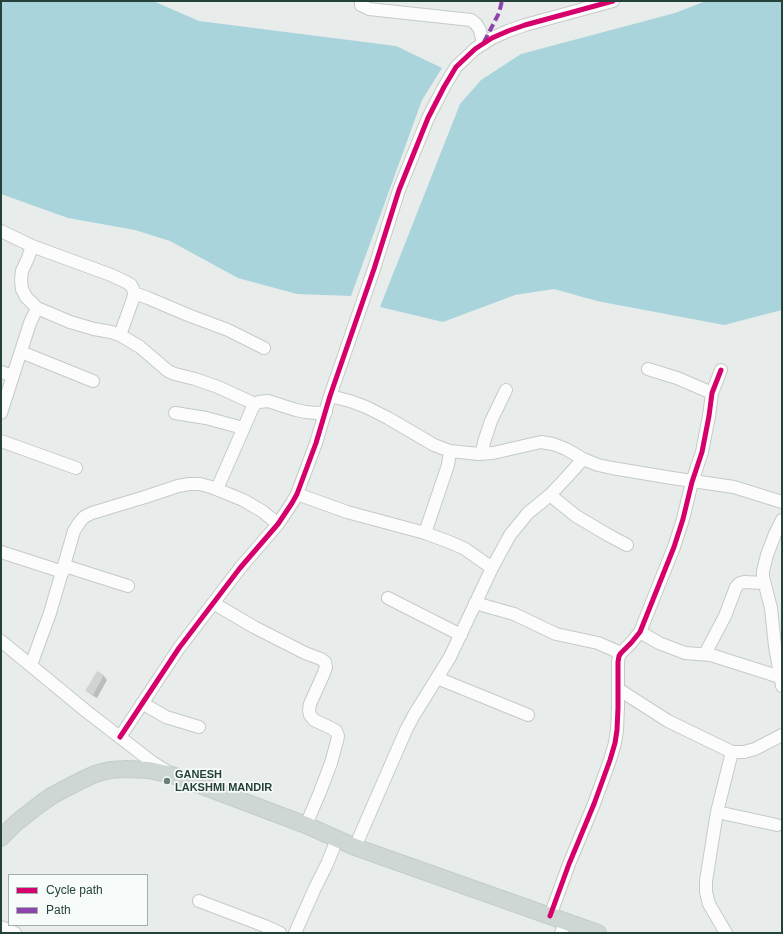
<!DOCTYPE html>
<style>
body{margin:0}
#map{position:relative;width:783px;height:934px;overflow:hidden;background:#e8edeb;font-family:Arial,sans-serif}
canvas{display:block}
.frame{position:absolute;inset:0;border:2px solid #24423a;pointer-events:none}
.legend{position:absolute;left:8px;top:874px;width:140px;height:52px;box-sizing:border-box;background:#f7fbf9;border:1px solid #a3b1ad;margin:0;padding:5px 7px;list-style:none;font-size:12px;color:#24423a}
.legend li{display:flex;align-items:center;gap:8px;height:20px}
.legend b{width:20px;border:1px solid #a3b1ad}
</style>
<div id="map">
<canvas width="783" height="934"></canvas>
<div class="frame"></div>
<ul class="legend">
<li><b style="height:5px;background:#d6006c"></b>Cycle path</li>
<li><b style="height:5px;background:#8e44ad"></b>Path</li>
</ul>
</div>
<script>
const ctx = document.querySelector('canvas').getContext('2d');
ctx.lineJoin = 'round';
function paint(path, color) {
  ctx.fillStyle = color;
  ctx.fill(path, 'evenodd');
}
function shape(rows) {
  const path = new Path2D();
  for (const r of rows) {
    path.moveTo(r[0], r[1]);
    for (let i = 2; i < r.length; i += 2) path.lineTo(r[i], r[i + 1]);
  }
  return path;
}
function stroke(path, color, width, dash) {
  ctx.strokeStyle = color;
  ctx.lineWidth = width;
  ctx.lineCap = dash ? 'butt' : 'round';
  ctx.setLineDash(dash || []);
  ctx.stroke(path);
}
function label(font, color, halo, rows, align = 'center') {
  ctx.font = font + ' Arial,sans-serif';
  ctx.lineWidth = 3.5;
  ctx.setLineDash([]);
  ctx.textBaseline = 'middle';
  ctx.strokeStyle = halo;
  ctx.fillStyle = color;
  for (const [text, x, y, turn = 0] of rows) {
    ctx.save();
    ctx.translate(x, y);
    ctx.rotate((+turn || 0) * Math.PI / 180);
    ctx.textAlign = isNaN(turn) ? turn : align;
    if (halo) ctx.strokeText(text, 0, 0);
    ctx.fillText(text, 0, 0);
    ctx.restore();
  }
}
const water = shape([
 [1,1,153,1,199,21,396,46,442,68,422,100,351,296,297,294,238,278,170,241,135,230,68,218,1,194],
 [706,1,782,1,782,310,724,325,597,301,554,289,515,295,443,322,380,307,460,104,481,80,521,54,675,13]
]);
const shadow = shape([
 [98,672,104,676,107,680,97,698,90,694,87,690]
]);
const building = shape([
 [97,671,104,675,93,695,85,691]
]);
const minor = shape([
 [361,1,361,5,369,9,471,20,476,24,480,30,483,44],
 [1,231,32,246,111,275,126,282,131,285,133,289,134,293,133,299,120,335],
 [32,246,28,258,22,271,21,280,22,289,26,297,37,308,70,322,94,329,111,332,120,335,140,347,168,371,175,374,195,379,218,387,255,404],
 [134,293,148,298,188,315,228,330,264,348],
 [21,352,93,381],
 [648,369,677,378,712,393],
 [1,372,13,376],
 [330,396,350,401,366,407,388,418,434,445,450,451,479,454,493,453,541,442,553,444,566,449,583,459,598,465,612,468,672,478,734,487,782,502],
 [1,413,30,323,37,308],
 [175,413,206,418,243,428],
 [1,441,76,468],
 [481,454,485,439,491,421,506,390],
 [217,489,252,409,255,404,259,402,268,401,296,410,306,412,317,413,326,412],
 [297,494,347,512,425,533,452,543,465,549,492,568],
 [550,495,576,516,608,535,627,545],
 [782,520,775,534,767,555,763,571,763,577,771,608,775,646,782,686],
 [425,533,448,465,450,451],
 [1,552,63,572],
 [65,566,128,586],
 [388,598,461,635],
 [213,603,254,627,305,653,321,659,325,662,326,667,324,673,310,704,309,710,310,715,314,720,331,728,336,731,338,736,337,741,331,763,320,792,306,825],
 [475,603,514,614,556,634,598,643,621,653],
 [640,632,659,643,685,653,711,655,780,677],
 [1,641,86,711,152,762,168,772],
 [705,654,725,616,736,587,740,583,744,582,764,583],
 [31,665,50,613,74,531,79,523,84,517,92,513,145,497,178,486,189,484,200,484,211,487,243,500,262,511,278,524],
 [437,678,528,715],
 [618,689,668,721,732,752,744,752,755,749,782,735],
 [142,703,166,717,199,727],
 [120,737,179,648,240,568,278,524,292,503,297,494,316,443,330,396,374,269,399,190,428,118,444,87,456,67,475,49,492,38,508,31,525,25,613,1],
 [717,812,777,825],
 [355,847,406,730,414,715,437,678,450,657,492,568,510,535,528,513,550,495,566,478,583,459],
 [199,901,265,926,280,933],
 [550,916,569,864,594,804,610,760,615,743,617,730,618,708,618,662,619,656,621,653,631,643,640,632,674,547,683,519,692,482,702,452,709,416,712,393,721,370],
 [1,927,15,933],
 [295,933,315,888,327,864,337,839],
 [561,933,566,922],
 [726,933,709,904,706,892,706,881,717,812,732,752]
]);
const major = shape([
 [1,838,16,823,40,804,53,795,82,780,95,774,110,770,127,769,149,770,172,775,189,781,306,825,355,847,598,933]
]);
const quiet = shape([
 [484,42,499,13,502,1]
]);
const cycleway = shape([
 [120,737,179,648,240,568,278,524,292,503,297,494,316,443,330,396,374,269,399,190,428,118,444,87,456,67,475,49,492,38,508,31,525,25,613,1],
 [550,916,569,864,594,804,610,760,615,743,617,730,618,708,618,662,619,656,621,653,631,643,640,632,674,547,683,519,692,482,702,452,709,416,712,393,721,370]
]);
const markers = [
 [167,781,4,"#697e78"]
];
const poiNames = [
 ["GANESH",175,775],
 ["LAKSHMI MANDIR",175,788]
];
paint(water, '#a9d4db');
paint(shadow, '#0003');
paint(building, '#cfd4d2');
stroke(minor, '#c5cac8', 14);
stroke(major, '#c3ccc9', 18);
stroke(minor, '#fcfcfc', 12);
stroke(major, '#cfd7d5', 16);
stroke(quiet, '#8e44ad', 4, [8, 4]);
stroke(cycleway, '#d6006c', 5);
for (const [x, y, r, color] of markers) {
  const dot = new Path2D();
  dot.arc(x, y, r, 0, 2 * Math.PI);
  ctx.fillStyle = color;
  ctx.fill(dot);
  stroke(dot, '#f7fbf9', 1.5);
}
label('bold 11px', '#24423a', '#f7fbf9', poiNames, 'left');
</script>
